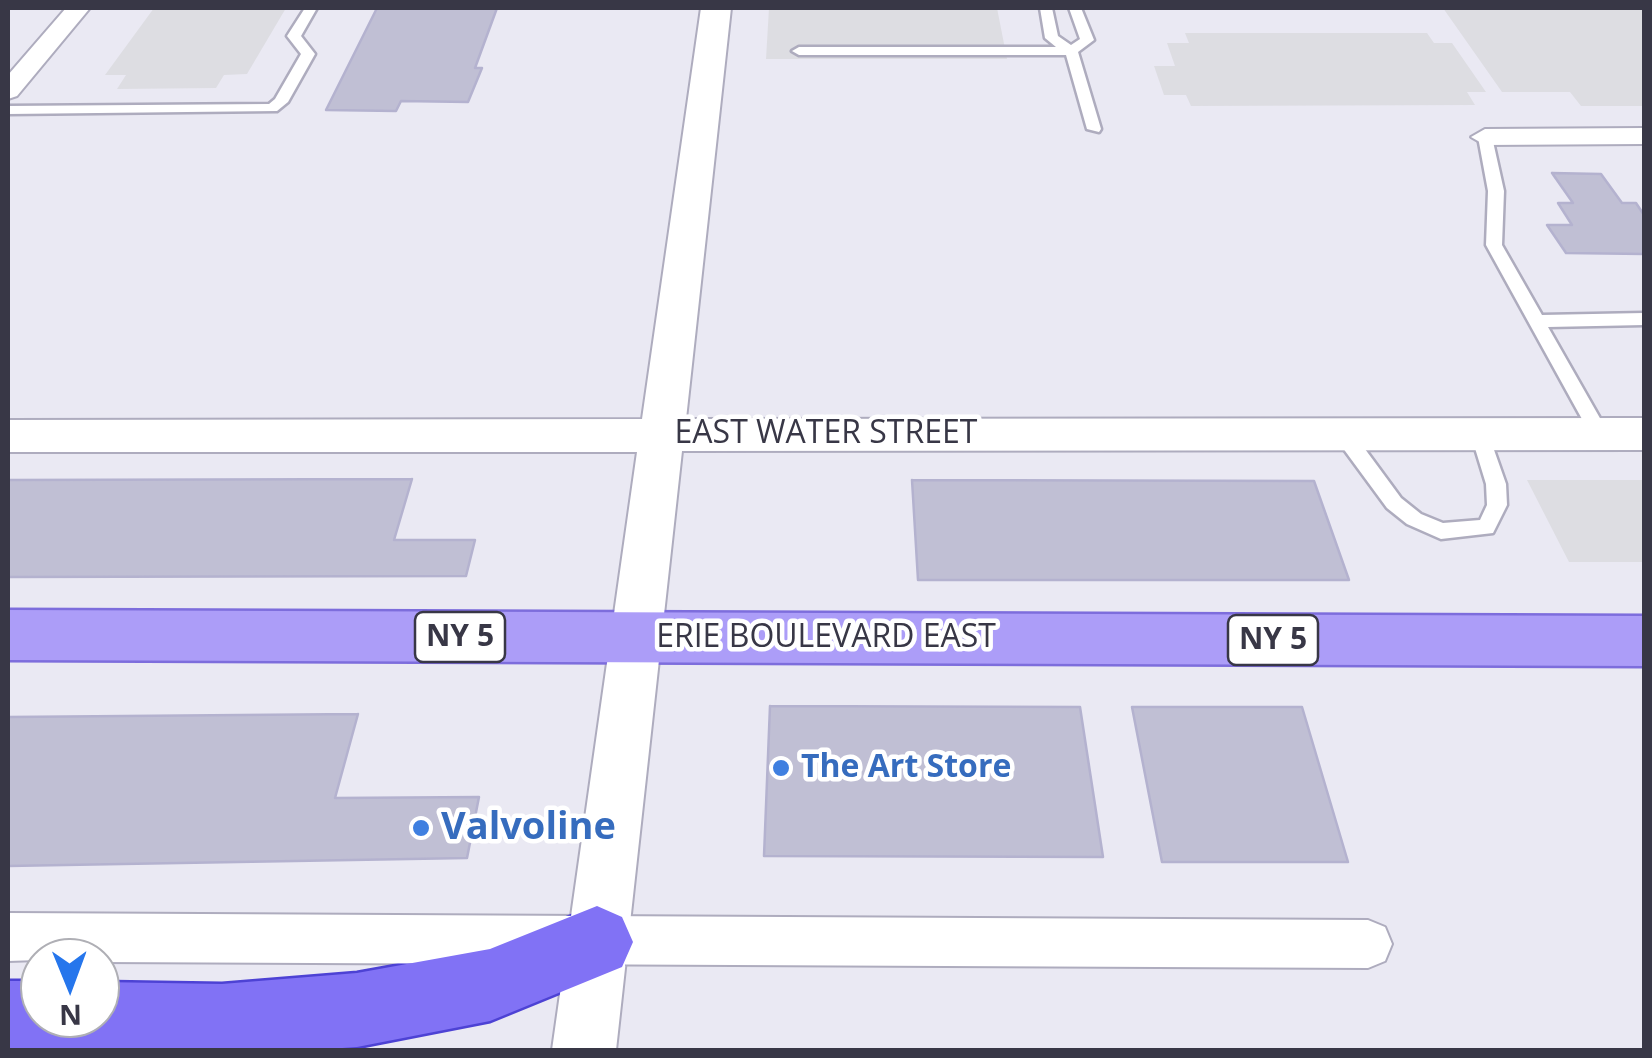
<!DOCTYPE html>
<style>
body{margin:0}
#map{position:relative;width:1652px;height:1058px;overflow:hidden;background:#eae9f3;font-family:"Open Sans",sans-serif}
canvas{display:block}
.frame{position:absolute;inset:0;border:10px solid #383746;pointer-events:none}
.north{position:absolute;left:20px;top:938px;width:100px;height:100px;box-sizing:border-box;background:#fff;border:2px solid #afafb5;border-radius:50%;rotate:179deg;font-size:28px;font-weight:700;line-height:40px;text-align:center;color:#383746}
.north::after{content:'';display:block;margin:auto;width:35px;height:45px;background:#2676ec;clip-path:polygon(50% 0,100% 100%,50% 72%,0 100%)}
</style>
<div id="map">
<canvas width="1652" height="1058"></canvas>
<div class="frame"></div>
<div class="north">N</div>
</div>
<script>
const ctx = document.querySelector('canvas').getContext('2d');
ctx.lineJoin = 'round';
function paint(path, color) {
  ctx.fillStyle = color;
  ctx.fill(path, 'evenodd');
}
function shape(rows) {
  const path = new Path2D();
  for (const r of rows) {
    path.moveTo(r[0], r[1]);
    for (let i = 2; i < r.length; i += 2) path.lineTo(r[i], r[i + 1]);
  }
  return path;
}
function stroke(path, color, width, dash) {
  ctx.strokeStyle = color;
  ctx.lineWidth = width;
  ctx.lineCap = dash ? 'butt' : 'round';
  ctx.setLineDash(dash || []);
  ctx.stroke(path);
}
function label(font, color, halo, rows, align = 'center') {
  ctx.font = font + ' "Open Sans",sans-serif';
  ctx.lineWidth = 9;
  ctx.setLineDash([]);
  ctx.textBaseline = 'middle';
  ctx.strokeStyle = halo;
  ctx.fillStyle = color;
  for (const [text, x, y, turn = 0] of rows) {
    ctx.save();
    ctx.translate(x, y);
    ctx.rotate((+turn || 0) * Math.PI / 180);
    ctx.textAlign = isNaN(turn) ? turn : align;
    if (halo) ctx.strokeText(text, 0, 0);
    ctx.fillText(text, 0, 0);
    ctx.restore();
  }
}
const parking = shape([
 [154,8,286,8,247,74,224,75,216,88,117,89,126,75,105,75],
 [769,8,997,8,1007,59,766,59],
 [1443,8,1644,8,1644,106,1581,106,1570,92,1502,92],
 [1185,33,1427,33,1434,43,1452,43,1486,92,1467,92,1475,105,1191,106,1186,95,1164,95,1154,66,1175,66,1167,43,1189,43],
 [1527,480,1644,480,1644,562,1569,562]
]);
const building = shape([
 [377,8,497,8,475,68,482,68,468,102,401,101,396,111,326,110,377,8],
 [1552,173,1601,174,1622,203,1636,203,1644,215,1644,254,1566,253,1547,225,1572,225,1558,203,1573,203,1552,173],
 [412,479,394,540,475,540,466,576,8,577,8,480,412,479],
 [912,480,1314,481,1349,580,918,580,912,480],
 [770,706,1080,707,1103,857,764,856,770,706],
 [1132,707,1302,707,1348,862,1162,862,1132,707],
 [358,714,335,798,479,797,467,858,8,866,8,717,358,714]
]);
const service = shape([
 [305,8,317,8,301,36,315,54,288,102,277,111,8,114,8,106,269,104,275,99,301,54,287,36,305,8],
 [1040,8,1052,8,1058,36,1071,45,1080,39,1069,8,1081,8,1094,40,1078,52,1101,129,1099,132,1087,129,1066,55,799,55,792,51,799,47,1056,47,1045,38,1040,8],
 [1485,133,1492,137,1504,191,1502,245,1542,315,1644,313,1644,325,1548,327,1609,434,1607,439,1593,439,1486,245,1488,191,1478,137,1485,133],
 [1344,428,1351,430,1401,498,1421,514,1443,523,1480,520,1487,505,1486,484,1471,435,1473,430,1487,430,1506,484,1507,505,1493,533,1441,539,1407,524,1387,508,1337,440,1335,435,1337,430,1344,428]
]);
const minor = shape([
 [66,8,90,8,17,96,8,99,8,75,66,8],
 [1644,128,1644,144,1485,145,1471,137,1485,129,1644,128],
 [8,913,1368,920,1385,927,1392,944,1385,961,1368,968,100,962,100,958,8,961,8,913]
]);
const tertiary = shape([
 [701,8,731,8,686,419,1644,418,1644,450,682,451,616,1050,552,1050,637,452,8,452,8,420,642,419,701,8]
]);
const primary = shape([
 [8,610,1644,616,1644,666,8,660,8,610]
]);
const motorway = shape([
 [597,906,622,917,633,942,622,967,490,1021,357,1047,313,1050,8,1050,8,981,40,981,40,1018,100,1018,100,982,222,984,357,973,490,949,597,906]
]);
const markers = [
 [781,768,10,"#3f7fe0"],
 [421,828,10,"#3f7fe0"]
];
const shields = [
 [460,637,90],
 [1273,640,90]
];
const shieldNames = [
 ["NY 5",460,637],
 ["NY 5",1273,640]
];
const streetNames = [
 ["EAST WATER STREET",826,434],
 ["ERIE BOULEVARD EAST",826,638]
];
const shopNames = [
 ["The Art Store",801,768]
];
const nearShopnames = [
 ["Valvoline",441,828]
];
paint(parking, '#dddde2');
paint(building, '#c0bfd4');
stroke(building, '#b4b2cf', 2.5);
stroke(service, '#aeacbe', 5);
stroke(minor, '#aeacbe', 4);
stroke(tertiary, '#aeacbe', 4);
stroke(primary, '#7d6ddc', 5);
stroke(motorway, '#4d42d4', 5);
paint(service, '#fff');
paint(minor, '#fff');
paint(tertiary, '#fff');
paint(primary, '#ac9df8');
paint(motorway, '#8172f5');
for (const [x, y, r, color] of markers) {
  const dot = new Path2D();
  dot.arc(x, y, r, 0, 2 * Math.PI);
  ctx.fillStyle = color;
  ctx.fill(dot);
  stroke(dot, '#fff', 4);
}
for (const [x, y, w] of shields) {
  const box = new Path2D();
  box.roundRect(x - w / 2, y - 25, w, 50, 8);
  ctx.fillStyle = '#fff';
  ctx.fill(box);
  stroke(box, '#383746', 2.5);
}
label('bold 30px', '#383746', null, shieldNames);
label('32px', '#383746', '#fff', streetNames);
label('bold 32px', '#366cbe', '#fff', shopNames, 'left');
label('bold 38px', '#366cbe', '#fff', nearShopnames, 'left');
</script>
